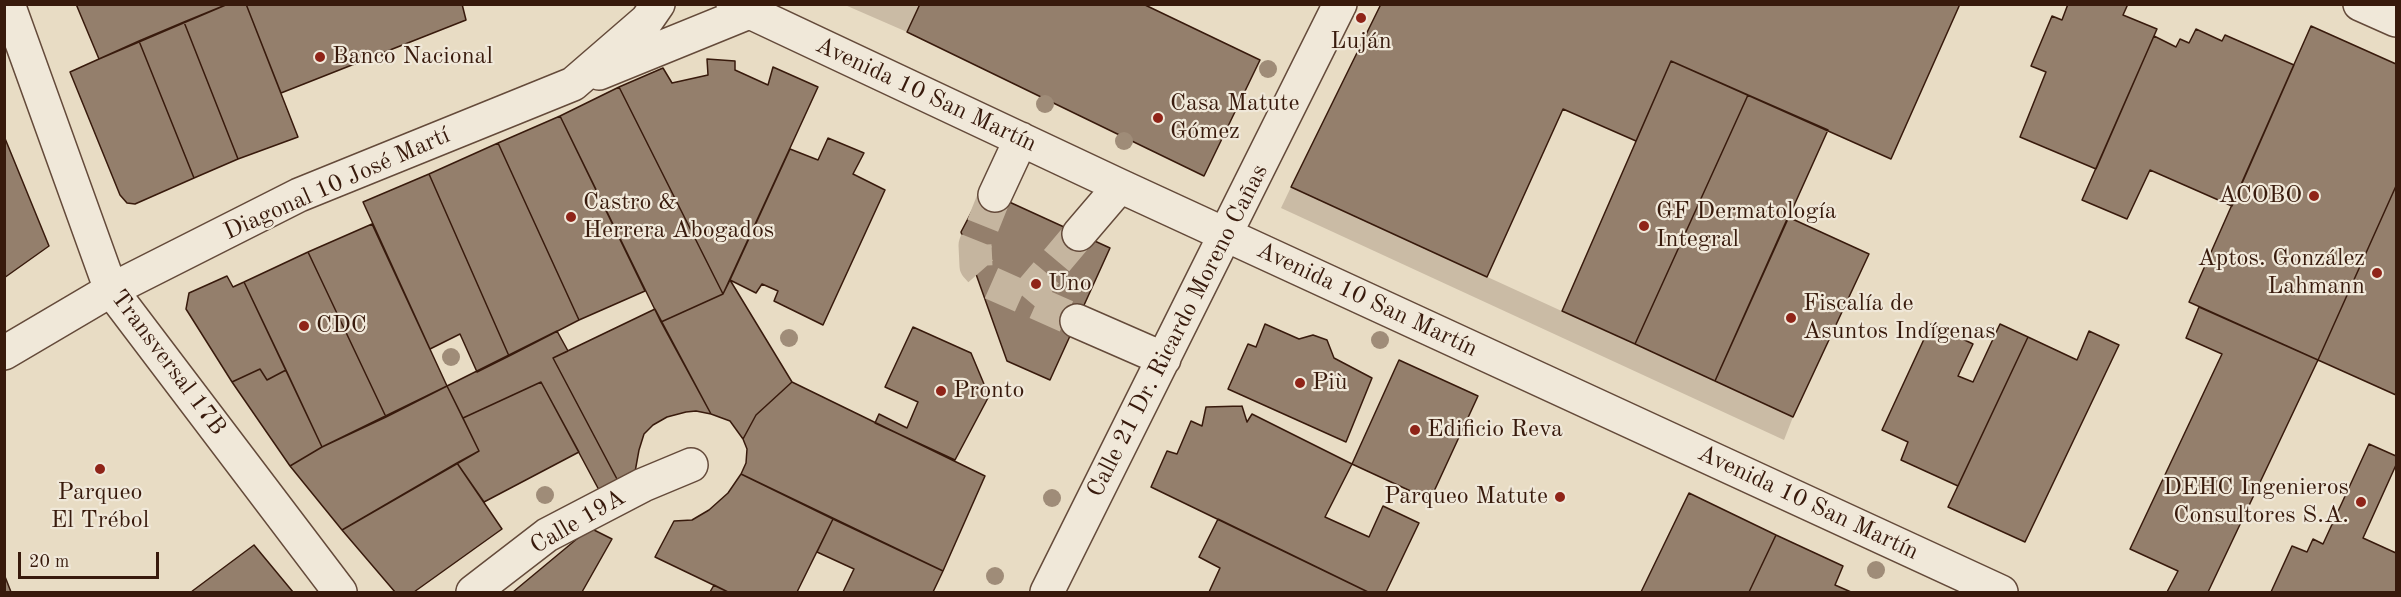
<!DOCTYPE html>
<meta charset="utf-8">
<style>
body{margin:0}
#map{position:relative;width:2401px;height:597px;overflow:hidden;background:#e8dcc4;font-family:"Old Standard TT",serif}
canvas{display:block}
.frame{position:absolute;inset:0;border:6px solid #381a0c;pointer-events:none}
.scale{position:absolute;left:18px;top:552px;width:141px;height:27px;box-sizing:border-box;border:3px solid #381a0c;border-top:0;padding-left:8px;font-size:18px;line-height:21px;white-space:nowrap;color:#381a0c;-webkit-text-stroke:4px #f0e8d9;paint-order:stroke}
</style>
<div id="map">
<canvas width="2401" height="597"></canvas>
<div class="frame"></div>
<div class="scale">20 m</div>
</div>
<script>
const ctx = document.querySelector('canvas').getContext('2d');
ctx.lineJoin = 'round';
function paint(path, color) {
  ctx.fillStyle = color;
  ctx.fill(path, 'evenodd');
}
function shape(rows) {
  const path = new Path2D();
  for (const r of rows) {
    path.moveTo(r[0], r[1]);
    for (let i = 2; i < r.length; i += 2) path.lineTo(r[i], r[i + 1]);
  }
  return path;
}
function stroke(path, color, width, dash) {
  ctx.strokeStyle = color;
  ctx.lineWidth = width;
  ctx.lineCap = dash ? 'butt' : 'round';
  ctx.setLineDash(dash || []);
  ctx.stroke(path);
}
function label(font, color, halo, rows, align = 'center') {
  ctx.font = font + ' "Old Standard TT",serif';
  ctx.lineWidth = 4.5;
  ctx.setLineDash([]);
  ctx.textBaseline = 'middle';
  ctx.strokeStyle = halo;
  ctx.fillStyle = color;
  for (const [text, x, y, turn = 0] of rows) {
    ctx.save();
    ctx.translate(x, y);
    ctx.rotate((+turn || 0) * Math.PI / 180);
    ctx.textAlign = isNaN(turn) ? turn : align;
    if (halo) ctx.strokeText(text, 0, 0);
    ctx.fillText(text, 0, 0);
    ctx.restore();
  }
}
const green = shape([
 [845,5,920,5,907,32],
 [1291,187,1793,417,1784,440,1281,208]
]);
const building = shape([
 [76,4,228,4,99,59,76,4],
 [228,4,246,4,298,137,238,159,184,22,228,4],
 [246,4,462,4,466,20,281,93,246,4],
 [920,4,1143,4,1260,60,1204,176,907,32,920,4],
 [1381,4,1960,4,1891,159,1671,61,1636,141,1563,109,1487,277,1291,187,1381,4],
 [2068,4,2128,4,2123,15,2157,29,2096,169,2020,137,2046,72,2031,66,2052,16,2062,20,2068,4],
 [184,22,238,159,194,178,139,41,184,22],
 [2311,26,2396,64,2396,186,2318,360,2189,302,2311,26],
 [2196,29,2222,41,2225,35,2294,65,2232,206,2150,170,2127,219,2082,200,2154,36,2176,47,2180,39,2189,43,2196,29],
 [139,41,194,178,135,204,127,203,120,195,70,72,139,41],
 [707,59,735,61,735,70,768,85,773,67,818,87,723,294,619,87,663,68,672,83,708,75,707,59],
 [1671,61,1748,95,1635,344,1562,311,1671,61],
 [619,87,723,294,661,322,560,116,619,87],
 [1748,95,1828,130,1715,381,1635,344,1748,95],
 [560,116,645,291,579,320,498,143,560,116],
 [4,136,49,246,4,278,4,136],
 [828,138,864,153,853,174,885,190,823,325,774,301,778,291,762,284,756,293,730,280,790,149,818,160,828,138],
 [498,143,579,320,509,356,429,174,498,143],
 [429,174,509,356,477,372,460,334,430,349,363,202,429,174],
 [2396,186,2396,395,2318,360,2396,186],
 [983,190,1110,248,1050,380,1007,361,961,232,983,190],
 [1788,217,1869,254,1793,417,1715,381,1788,217],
 [372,224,447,386,386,417,308,252,372,224],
 [308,252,386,417,322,447,244,282,308,252],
 [227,276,233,287,244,282,286,370,267,380,260,369,232,382,186,309,189,293,227,276],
 [730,280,792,382,756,415,743,439,730,421,711,414,661,322,723,294,730,280],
 [2199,307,2318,360,2208,592,2167,592,2178,571,2130,549,2222,354,2186,338,2199,307],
 [655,309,711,414,696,411,686,412,667,417,653,425,644,434,639,450,635,472,618,481,553,358,655,309],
 [1265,324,1299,339,1313,335,1327,340,1334,358,1372,378,1346,442,1228,389,1248,344,1256,347,1265,324],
 [1931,324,1973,344,1958,376,1973,382,2000,324,2028,337,1958,486,1901,460,1908,442,1882,430,1931,324],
 [913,327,971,353,989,396,955,460,875,423,879,414,907,428,918,402,885,387,913,327],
 [557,331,568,351,553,358,618,481,599,490,541,382,463,418,447,386,557,331],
 [2089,331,2119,345,2025,542,1948,507,2028,337,2077,360,2089,331],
 [1399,360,1478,396,1430,500,1352,464,1399,360],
 [260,369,267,380,286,370,322,447,290,466,232,382,260,369],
 [541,382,579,452,484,502,457,463,479,451,463,418,541,382],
 [792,382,985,476,943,571,741,474,746,463,747,449,743,439,756,415,792,382],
 [447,386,479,451,342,530,290,466,322,447,447,386],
 [1242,406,1247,422,1252,414,1352,464,1325,517,1369,537,1383,506,1419,523,1386,592,1368,592,1151,487,1167,451,1177,454,1191,421,1202,426,1206,407,1242,406],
 [2369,444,2396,456,2396,465,2363,538,2396,553,2396,592,2271,592,2292,546,2307,552,2313,539,2323,544,2369,444],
 [457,463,502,529,414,592,395,592,342,530,457,463],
 [741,474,833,519,797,592,728,592,655,557,674,521,692,520,709,510,728,493,741,474],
 [1689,493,1776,535,1749,592,1641,592,1689,493],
 [833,519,943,571,933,592,843,592,854,569,817,552,833,519],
 [1218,519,1368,592,1209,592,1220,568,1199,557,1218,519],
 [590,528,612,539,582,592,513,592,590,528],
 [1776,535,1843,566,1835,585,1851,592,1749,592,1776,535],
 [254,545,293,592,191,592,254,545],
 [4,574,11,592,4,592,4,574],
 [714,585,728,592,710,592,714,585]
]);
const minorTunnel = shape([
 [995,195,975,245,976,266,991,283,1077,321],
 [1025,298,1079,234]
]);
const minor = shape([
 [8,4,111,290,340,592],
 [733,4,1120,186,2001,592],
 [2360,4,2396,20],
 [599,73,749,12],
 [995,195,1021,139],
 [1079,234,1120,186],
 [1077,321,1164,359],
 [4,353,111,290,299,195,573,84,647,20,658,4],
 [473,592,547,535,643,485,691,465],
 [1047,592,1340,4]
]);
const trees = [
 [1268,69],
 [1045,104],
 [1124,141],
 [789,338],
 [1380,340],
 [451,357],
 [545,495],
 [1052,498],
 [1876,570],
 [995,576]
];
const markers = [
 [1361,18,6,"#8f2418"],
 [320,57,6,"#8f2418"],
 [1158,118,6,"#8f2418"],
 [2314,196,6,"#8f2418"],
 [571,217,6,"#8f2418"],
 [1644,226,6,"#8f2418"],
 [2377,273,6,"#8f2418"],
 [1036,284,6,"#8f2418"],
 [1791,318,6,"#8f2418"],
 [304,326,6,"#8f2418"],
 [1300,383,6,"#8f2418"],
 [941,391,6,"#8f2418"],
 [1415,430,6,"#8f2418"],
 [100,469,6,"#8f2418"],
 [1560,497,6,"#8f2418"],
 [2361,502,6,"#8f2418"]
];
const poiNames = [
 ["Luján",1361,42,"center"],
 ["Banco Nacional",332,57],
 ["Casa Matute",1170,104],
 ["Gómez",1170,132],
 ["ACOBO",2302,196,"right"],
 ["Castro &",583,203],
 ["Herrera Abogados",583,231],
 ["GF Dermatología",1656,212],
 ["Integral",1656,240],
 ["Aptos. González",2365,259,"right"],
 ["Lahmann",2365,287,"right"],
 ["Uno",1048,284],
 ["Fiscalía de",1803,304],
 ["Asuntos Indígenas",1803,332],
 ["CDC",316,326],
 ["Più",1312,383],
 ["Pronto",953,391],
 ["Edificio Reva",1427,430],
 ["DEHC Ingenieros",2349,488,"right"],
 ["Consultores S.A.",2349,516,"right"],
 ["Parqueo",100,493,"center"],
 ["El Trébol",100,521,"center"],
 ["Parqueo Matute",1548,497,"right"]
];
const streetNames = [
 ["Avenida 10 San Martín",926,95,25],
 ["Diagonal 10 José Martí",337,184,-24],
 ["Avenida 10 San Martín",1367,300,25],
 ["Calle 21 Dr. Ricardo Moreno Cañas",1178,331,-63],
 ["Transversal 17B",168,363,53],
 ["Avenida 10 San Martín",1808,503,25],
 ["Calle 19A",578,522,-30]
];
paint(green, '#cabba5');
paint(building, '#947f6c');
stroke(building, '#381a0c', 1.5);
stroke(minorTunnel, '#c5b59f', 33, [33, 16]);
stroke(minor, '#644a3a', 36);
stroke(minor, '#f0e8d9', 33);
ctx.fillStyle = '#9f8c78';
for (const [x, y] of trees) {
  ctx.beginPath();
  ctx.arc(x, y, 9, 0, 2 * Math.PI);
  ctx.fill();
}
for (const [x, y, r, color] of markers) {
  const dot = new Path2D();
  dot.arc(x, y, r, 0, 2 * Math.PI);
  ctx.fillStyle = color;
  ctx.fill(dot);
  stroke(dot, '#f0e8d9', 2);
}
label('24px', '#381a0c', '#f0e8d9', poiNames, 'left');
label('24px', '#381a0c', '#f0e8d9', streetNames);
</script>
